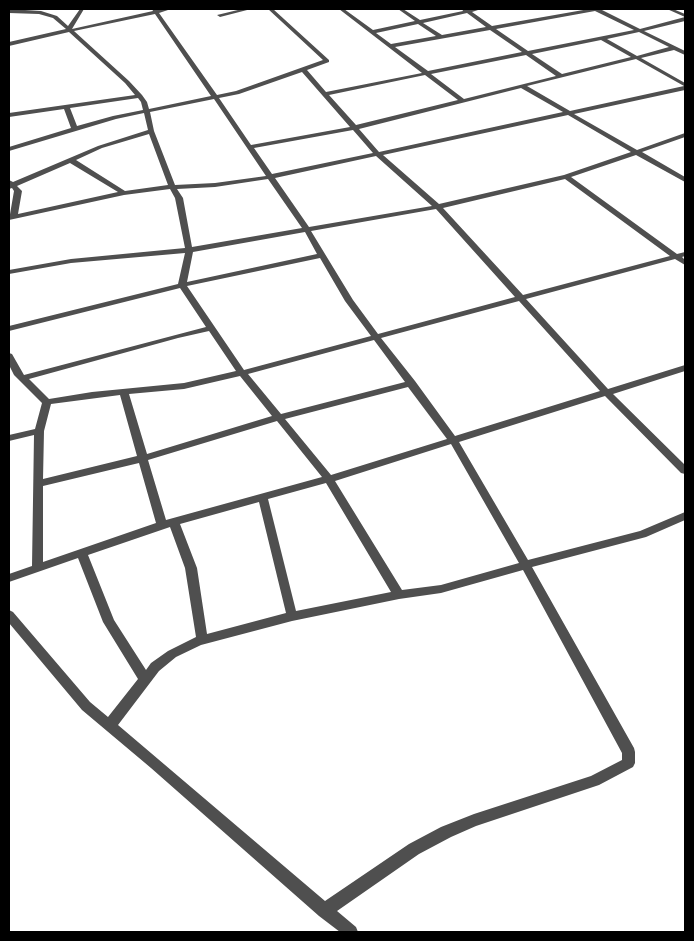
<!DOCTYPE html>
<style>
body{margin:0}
#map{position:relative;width:694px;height:941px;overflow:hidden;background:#fff;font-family:"Noto Sans",sans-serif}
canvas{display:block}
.frame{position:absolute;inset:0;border:10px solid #000;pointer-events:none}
</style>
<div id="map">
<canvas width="694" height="941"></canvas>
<div class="frame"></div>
</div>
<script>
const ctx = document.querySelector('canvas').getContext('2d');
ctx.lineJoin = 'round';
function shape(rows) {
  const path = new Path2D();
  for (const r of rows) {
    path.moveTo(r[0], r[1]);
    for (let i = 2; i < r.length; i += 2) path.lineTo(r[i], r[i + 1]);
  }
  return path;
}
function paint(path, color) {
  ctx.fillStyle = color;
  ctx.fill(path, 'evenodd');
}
const street = shape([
 [9,9,41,11,57,16,68,26,80,9,84,9,72,29,153,11,152,9,157,10,171,9,159,13,217,95,236,91,323,60,268,9,273,9,329,60,329,62,307,70,326,92,422,73,339,9,344,9,373,30,415,21,398,9,403,9,420,20,463,11,462,9,481,9,472,12,492,26,589,9,600,9,640,29,685,17,667,9,673,9,685,14,685,21,644,31,685,51,685,55,674,50,641,58,685,83,685,90,574,114,637,150,685,133,685,137,642,152,685,177,685,182,636,155,571,177,677,254,685,252,685,256,682,257,685,260,685,265,675,259,526,299,608,389,685,365,685,371,613,394,685,465,685,474,681,473,605,396,459,442,528,560,640,531,685,512,685,520,646,537,532,567,634,748,635,752,635,763,633,767,599,785,476,826,451,837,419,854,337,911,356,927,358,932,340,932,319,916,151,768,82,710,9,623,9,610,13,612,90,702,108,717,138,679,103,622,78,558,9,582,9,574,32,566,34,435,9,441,9,435,35,429,42,403,14,375,9,365,9,353,12,354,24,375,206,327,180,288,9,331,9,326,178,284,185,253,71,263,9,274,9,270,71,259,185,248,175,198,170,189,124,195,9,220,14,191,12,188,9,189,9,180,13,182,98,146,148,130,144,113,116,119,9,151,9,147,71,128,64,109,9,117,9,113,135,95,125,83,69,32,9,46,9,42,66,29,53,18,39,14,9,13,9,9],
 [595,11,634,30,528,51,496,29,595,11],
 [467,13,486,27,442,35,423,23,467,13],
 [155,14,211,96,149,109,147,102,142,95,129,81,74,31,155,14],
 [418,24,436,36,391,44,376,33,418,24],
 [490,30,522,52,428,71,395,47,490,30],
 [639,32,669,47,637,56,607,39,639,32],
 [601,40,631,57,562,74,532,54,601,40],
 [526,55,556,76,464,99,431,74,526,55],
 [636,59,684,86,570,111,527,86,636,59],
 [302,72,350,127,251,145,219,98,239,94,302,72],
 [425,75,458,100,356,125,329,95,425,75],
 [521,88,563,112,379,152,359,129,521,88],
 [138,98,141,102,143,110,113,116,77,126,70,108,138,98],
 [214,99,266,176,215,183,175,185,154,131,150,112,214,99],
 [568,115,631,152,564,175,439,204,383,155,568,115],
 [353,130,373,153,272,174,254,148,353,130],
 [149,134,168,185,125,191,76,160,102,148,149,134],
 [376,156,432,206,309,227,275,178,376,156],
 [70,163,118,192,18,214,22,191,17,186,70,163],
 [268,179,302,228,192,247,183,198,177,189,215,187,268,179],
 [565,179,670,256,523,295,443,208,565,179],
 [436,209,515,297,378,334,353,300,311,231,436,209],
 [305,232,317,254,187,282,193,252,305,232],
 [320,258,345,301,371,336,244,370,187,286,320,258],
 [519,301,600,391,455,436,415,381,381,338,519,301],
 [209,331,236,371,184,383,92,392,49,399,29,379,178,338,209,331],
 [374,340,405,382,281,414,248,374,374,340],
 [240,376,272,416,147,454,129,394,184,389,240,376],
 [408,387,447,439,331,475,285,419,408,387],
 [120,395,137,456,43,479,44,431,51,404,120,395],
 [277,421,322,477,166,520,148,460,277,421],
 [451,444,519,563,441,585,402,590,335,481,451,444],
 [139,463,156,523,43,562,43,486,139,463],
 [326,483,391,592,296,611,268,499,326,483],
 [259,502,286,613,207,634,197,568,180,524,259,502],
 [170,527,185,568,196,637,168,651,151,663,146,670,114,620,88,555,170,527],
 [523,570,622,753,622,760,591,776,474,814,441,827,409,844,325,901,118,725,159,671,176,657,201,645,292,621,399,599,441,593,523,570],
 [242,9,251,9,220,17,217,15,242,9]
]);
paint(street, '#4f4f4f');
</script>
